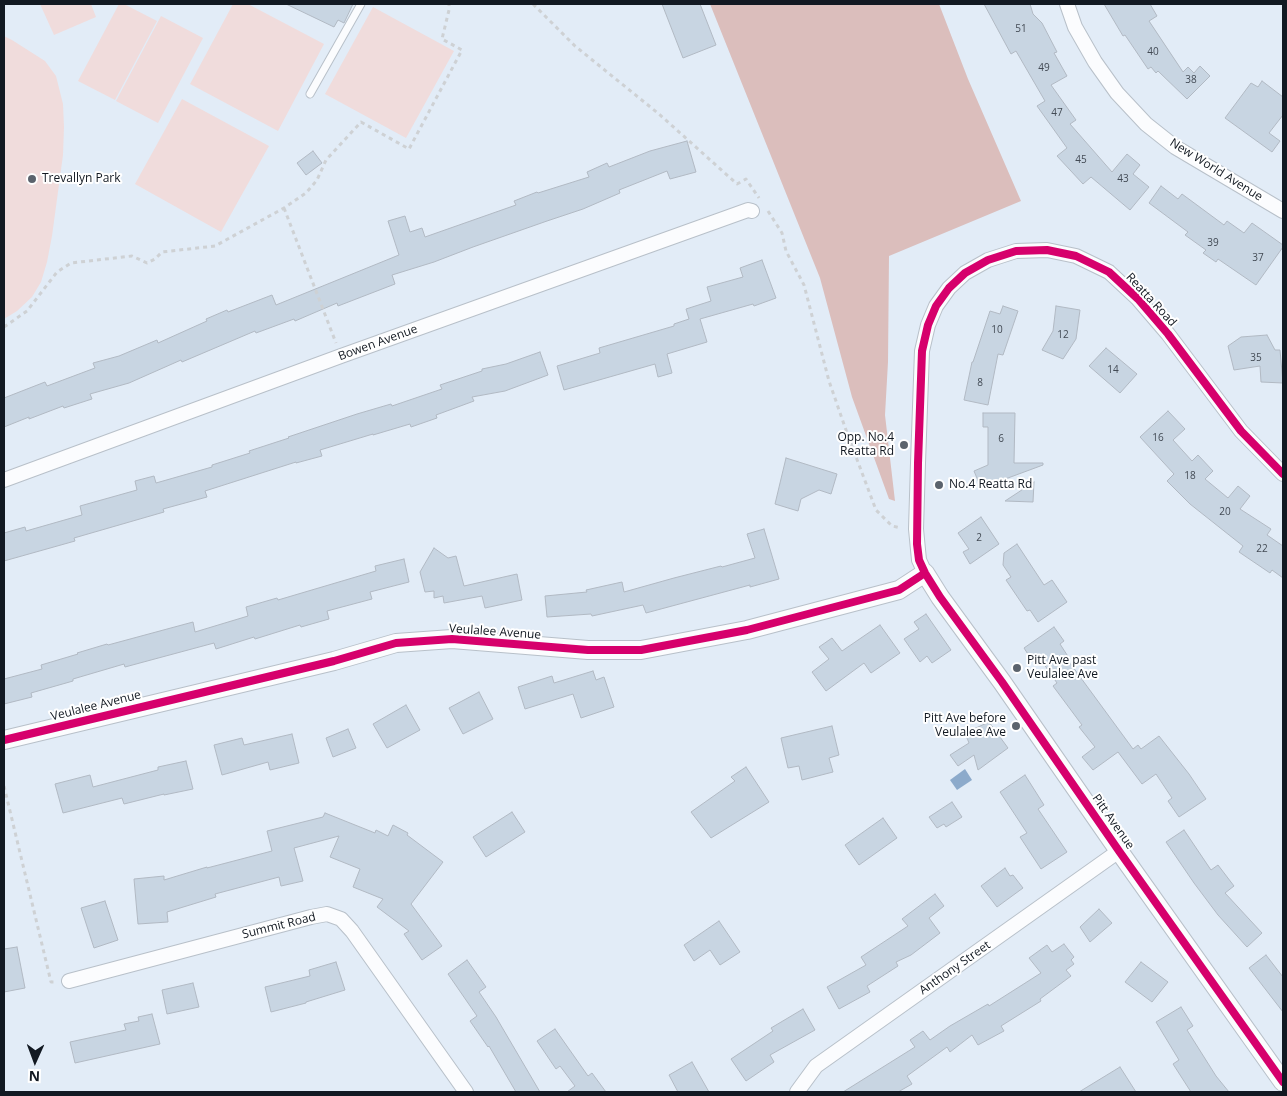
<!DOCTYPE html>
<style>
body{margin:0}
#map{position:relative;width:1287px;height:1096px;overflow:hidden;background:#e2ecf7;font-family:"Open Sans",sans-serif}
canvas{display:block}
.frame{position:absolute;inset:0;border:5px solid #121922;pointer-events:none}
.north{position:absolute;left:10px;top:1036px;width:50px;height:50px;-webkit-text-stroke:4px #fff;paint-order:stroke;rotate:182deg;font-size:14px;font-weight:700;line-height:20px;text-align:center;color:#121922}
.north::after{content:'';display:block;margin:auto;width:18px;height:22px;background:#121922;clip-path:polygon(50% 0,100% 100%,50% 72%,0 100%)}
</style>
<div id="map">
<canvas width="1287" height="1096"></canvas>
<div class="frame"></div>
<div class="north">N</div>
</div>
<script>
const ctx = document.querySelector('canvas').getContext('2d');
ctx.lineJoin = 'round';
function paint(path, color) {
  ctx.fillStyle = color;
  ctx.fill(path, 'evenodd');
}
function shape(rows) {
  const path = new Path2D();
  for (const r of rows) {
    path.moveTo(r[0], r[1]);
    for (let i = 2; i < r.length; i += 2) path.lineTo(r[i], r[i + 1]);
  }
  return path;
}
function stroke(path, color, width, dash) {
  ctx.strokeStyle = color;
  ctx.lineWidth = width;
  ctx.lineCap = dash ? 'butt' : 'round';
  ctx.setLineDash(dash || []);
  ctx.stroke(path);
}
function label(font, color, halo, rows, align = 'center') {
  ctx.font = font + ' "Open Sans",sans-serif';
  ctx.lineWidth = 4;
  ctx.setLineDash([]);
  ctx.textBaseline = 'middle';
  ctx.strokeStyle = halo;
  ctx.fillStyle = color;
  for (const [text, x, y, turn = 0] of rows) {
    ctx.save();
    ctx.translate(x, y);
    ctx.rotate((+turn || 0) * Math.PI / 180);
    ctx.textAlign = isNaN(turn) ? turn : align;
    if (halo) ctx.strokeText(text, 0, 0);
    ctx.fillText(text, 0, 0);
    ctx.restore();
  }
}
const green = shape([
 [40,4,91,4,96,17,54,35],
 [119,4,124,4,157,21,115,100,78,81],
 [233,4,248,4,324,44,278,131,190,84],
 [373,7,454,51,406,138,325,94],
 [161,16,203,38,158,123,116,101],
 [4,36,12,40,45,61,56,76,63,104,64,127,63,155,52,236,47,262,41,282,32,297,17,311,4,319],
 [182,99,269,146,221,232,135,184]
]);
const forest = shape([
 [710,4,939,4,968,79,1021,201,889,256,888,362,885,415,895,501,889,499,852,397,820,278]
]);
const water = shape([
 [965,769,972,780,957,790,950,780]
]);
const building = shape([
 [286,4,353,4,344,23,338,20,334,27,286,4],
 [662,4,700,4,716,45,683,58,662,4],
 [984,4,1030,4,1033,14,1042,23,1057,52,1054,53,1067,76,1051,85,1076,120,1070,124,1112,172,1127,154,1140,165,1133,174,1149,187,1130,210,1091,177,1083,184,1057,156,1067,148,1037,106,1045,101,1016,51,1011,54,984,4],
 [1104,4,1150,4,1157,16,1149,21,1183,72,1188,67,1194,73,1200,66,1210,76,1187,99,1158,71,1156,73,1151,67,1148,69,1125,35,1123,36,1104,4],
 [1262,81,1283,97,1283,115,1269,133,1280,141,1272,152,1225,118,1251,83,1258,87,1262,81],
 [687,141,696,172,670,179,667,171,619,190,620,193,583,209,547,221,473,247,434,262,392,275,395,284,338,306,337,303,295,321,294,319,256,333,255,331,182,362,181,360,129,383,90,394,92,399,64,408,63,406,29,419,29,417,4,427,4,398,45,382,47,386,95,368,93,363,119,356,157,340,158,343,207,321,206,319,227,310,228,312,272,295,276,305,399,255,388,221,405,216,410,232,422,228,425,237,516,205,514,201,537,192,538,193,589,177,587,172,607,163,609,167,650,151,687,141],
 [313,151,322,163,306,175,297,163,313,151],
 [1161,186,1178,199,1182,194,1224,225,1227,221,1244,233,1252,223,1283,245,1283,247,1256,285,1218,259,1216,262,1203,253,1206,250,1185,235,1188,232,1149,203,1161,186],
 [762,260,776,298,754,306,753,304,700,319,707,342,667,354,672,373,658,377,655,364,564,390,557,366,600,353,599,348,674,326,674,324,689,319,686,309,711,301,707,287,743,277,740,268,762,260],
 [1003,306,1018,311,1003,355,998,354,988,405,964,400,972,362,973,362,990,311,1000,314,1003,306],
 [1056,306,1080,310,1076,339,1063,359,1042,350,1053,331,1056,306],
 [1267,335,1275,350,1280,350,1283,383,1261,382,1260,366,1234,370,1228,346,1241,337,1267,335],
 [1106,348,1137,374,1120,393,1089,366,1106,348],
 [540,352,548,375,505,391,472,397,474,401,436,415,437,418,411,427,410,424,373,435,373,434,320,450,322,456,296,463,296,462,205,491,207,497,163,509,164,512,74,538,75,541,4,561,4,533,25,527,26,531,82,515,80,506,137,490,135,481,154,476,156,483,212,467,212,465,250,453,249,451,289,438,288,437,357,414,391,404,392,406,442,389,440,385,482,371,482,369,506,364,540,352],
 [1168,411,1185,429,1173,440,1192,461,1198,455,1213,471,1205,479,1228,498,1238,486,1250,496,1240,509,1271,529,1267,535,1283,546,1283,578,1272,570,1270,573,1239,552,1243,546,1190,504,1167,481,1174,474,1140,437,1168,411],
 [983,413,1015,413,1014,463,1043,463,1043,465,981,488,974,471,988,465,988,427,983,427,983,413],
 [786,458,837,474,831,494,819,490,801,499,798,511,775,504,786,458],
 [1034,482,1033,502,1005,501,1034,482],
 [981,517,999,544,970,564,963,552,969,549,958,533,981,517],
 [764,529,779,579,750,587,750,585,646,613,643,605,592,616,591,614,547,617,545,596,587,592,586,590,622,582,624,592,674,578,721,566,722,567,755,558,747,534,764,529],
 [1017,544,1044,585,1052,580,1067,602,1038,622,1030,610,1027,611,1006,580,1011,577,1003,565,1004,553,1017,544],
 [434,548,448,558,456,556,464,586,517,574,522,600,485,608,482,596,444,603,443,596,434,598,434,591,425,592,420,572,434,548],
 [404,559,409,582,370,592,372,599,327,611,329,619,301,627,300,625,255,639,254,637,216,649,214,643,125,667,124,664,73,679,73,681,31,693,32,697,4,704,4,679,42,669,41,665,78,654,77,653,107,644,108,645,193,622,195,632,248,616,246,607,277,598,278,600,376,571,375,566,404,559],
 [926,614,951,650,932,663,927,656,920,662,904,639,919,629,914,622,926,614],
 [880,625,900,653,871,673,864,663,826,691,812,672,829,659,819,647,832,638,842,651,880,625],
 [1054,627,1064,641,1060,644,1069,658,1067,659,1133,749,1138,745,1141,749,1159,736,1189,774,1206,799,1179,817,1168,801,1172,798,1156,774,1142,784,1118,752,1093,770,1082,757,1095,747,1079,727,1082,725,1053,686,1057,683,1039,657,1033,662,1024,648,1054,627],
 [593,671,596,680,604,677,614,707,581,718,573,694,525,709,518,687,552,676,554,683,593,671],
 [479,692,493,719,463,734,449,708,479,692],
 [406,705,420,730,387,748,373,724,406,705],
 [989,722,1008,748,978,770,974,755,958,766,950,755,969,743,965,733,989,722],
 [832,726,839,755,829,758,833,772,802,780,799,766,788,768,781,738,832,726],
 [348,729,356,748,333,757,326,738,348,729],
 [292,734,299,763,270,770,268,762,222,775,214,745,242,738,244,745,292,734],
 [186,761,193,789,164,795,164,794,124,804,122,798,63,813,55,784,90,775,93,787,158,770,158,767,186,761],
 [746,767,769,802,711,838,691,812,735,781,731,777,746,767],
 [1025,775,1044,805,1038,809,1067,852,1041,869,1020,837,1027,833,1000,792,1025,775],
 [952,802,962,817,946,827,944,824,937,828,929,817,952,802],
 [512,812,525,832,486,857,473,837,512,812],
 [325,813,375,833,376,830,388,836,393,825,408,833,407,835,443,862,411,904,442,946,422,960,404,934,409,931,377,907,383,899,353,887,360,869,330,857,339,836,294,848,303,881,281,886,279,877,215,894,216,897,167,912,168,922,138,924,134,879,164,876,164,880,207,867,207,868,272,851,267,831,323,817,325,813],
 [883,818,897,838,859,865,845,845,883,818],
 [1184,830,1211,870,1218,865,1234,886,1225,893,1262,933,1247,947,1218,915,1194,883,1166,842,1184,830],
 [1005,868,1010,876,1013,875,1023,888,997,907,981,886,1005,868],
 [935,894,944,906,929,918,940,933,911,955,896,962,898,966,867,986,870,992,839,1009,827,987,866,965,861,957,908,926,902,919,935,894],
 [105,901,118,940,94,948,81,908,105,901],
 [1099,909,1112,923,1090,942,1080,927,1099,909],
 [719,921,740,952,720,965,710,950,694,961,684,945,719,921],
 [1064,944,1074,957,1071,960,1074,964,1066,970,1071,976,1040,999,1041,1001,1001,1026,1004,1031,978,1045,972,1035,950,1052,947,1047,907,1076,912,1084,898,1092,843,1092,915,1047,910,1040,923,1031,930,1040,950,1026,988,1004,989,1006,1041,973,1029,958,1047,945,1052,952,1064,944],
 [17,947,25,988,4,992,4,949,17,947],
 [1266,955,1283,977,1283,1012,1249,968,1266,955],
 [467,960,486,987,479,992,496,1017,540,1092,516,1092,489,1046,488,1047,470,1021,477,1016,448,974,467,960],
 [336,962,345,990,306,1002,306,1003,271,1012,265,987,310,976,309,970,336,962],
 [1141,962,1168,982,1152,1002,1125,982,1141,962],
 [193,983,199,1007,167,1014,162,990,193,983],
 [1181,1007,1193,1026,1187,1030,1216,1076,1229,1092,1191,1092,1173,1064,1179,1060,1156,1022,1181,1007],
 [803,1009,815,1030,770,1055,774,1062,746,1081,731,1059,773,1031,771,1028,803,1009],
 [152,1014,160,1044,75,1063,70,1042,126,1030,124,1024,139,1021,138,1017,152,1014],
 [555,1029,588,1076,592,1073,606,1092,567,1092,575,1086,560,1066,556,1069,537,1041,555,1029],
 [692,1062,709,1092,678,1092,669,1075,692,1062],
 [1120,1067,1136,1092,1079,1092,1120,1067]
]);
const path = shape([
 [533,4,575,46,659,114,737,184,746,179,759,198],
 [284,208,336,343],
 [768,211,782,233,786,251,804,285,829,381,847,433,876,510,892,526,901,528],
 [4,327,27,311,57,272,71,263,132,256,147,263,155,259,162,252,215,246,284,208,306,193,317,180,326,160,361,122,409,149,462,50,442,39,449,10,449,4],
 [4,786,51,982,56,982]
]);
const service = shape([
 [310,94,361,4]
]);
const minor = shape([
 [1067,4,1075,27,1095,62,1117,93,1146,124,1175,147,1283,211],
 [4,480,341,356,748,210,752,211],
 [925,573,919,560,916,529,918,463,922,351,928,325,936,306,949,288,965,273,988,260,1016,251,1047,250,1076,256,1109,272,1138,299,1168,334,1241,431,1283,474],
 [69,981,311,917,327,914,341,919,352,931,466,1092],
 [797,1092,816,1066,1119,851]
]);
const tertiary = shape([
 [4,740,334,661,396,643,452,639,588,650,641,650,747,630,899,590,925,573,940,597,1002,682,1119,851,1283,1082]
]);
const cycleway = shape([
 [1283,474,1241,431,1168,334,1138,299,1109,272,1076,256,1047,250,1016,251,988,260,965,273,949,288,936,306,928,325,922,351,918,463,917,544,919,560,925,573,940,597,1002,682,1119,851,1283,1082],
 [4,740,334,661,396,643,452,639,588,650,641,650,747,630,899,590,925,573]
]);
const markers = [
 [32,179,5,"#5b636d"],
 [904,445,5,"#5b636d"],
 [939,485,5,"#5b636d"],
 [1017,668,5,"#5b636d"],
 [1016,726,5,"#5b636d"]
];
const numberNames = [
 ["51",1021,29],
 ["40",1153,52],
 ["49",1044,68],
 ["38",1191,80],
 ["47",1057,113],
 ["45",1081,160],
 ["43",1123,179],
 ["39",1213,243],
 ["37",1258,258],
 ["10",997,330],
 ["12",1063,335],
 ["35",1256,358],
 ["14",1113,370],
 ["8",980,383],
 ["16",1158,438],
 ["6",1001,439],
 ["18",1190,476],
 ["20",1225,512],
 ["2",979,538],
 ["22",1262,549]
];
const streetNames = [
 ["New World Avenue",1216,170,32],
 ["Reatta Road",1151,300,47],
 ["Bowen Avenue",378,343,-20],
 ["Veulalee Avenue",495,632,4],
 ["Veulalee Avenue",96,706,-14],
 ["Pitt Avenue",1113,822,55],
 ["Summit Road",279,926,-14],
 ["Anthony Street",955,968,-35]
];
const poiNames = [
 ["Trevallyn Park",42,179],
 ["Opp. No.4",894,438,"right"],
 ["Reatta Rd",894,452,"right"],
 ["No.4 Reatta Rd",949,485],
 ["Pitt Ave past",1027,661],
 ["Veulalee Ave",1027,675],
 ["Pitt Ave before",1006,719,"right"],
 ["Veulalee Ave",1006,733,"right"]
];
paint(green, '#f0dcdc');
paint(forest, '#dbbebc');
paint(water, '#8caacb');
paint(building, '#c8d5e2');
stroke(building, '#b1b9c3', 1);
stroke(service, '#b8c0c9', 9);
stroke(minor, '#b8c0c9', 16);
stroke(tertiary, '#b8c0c9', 20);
stroke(path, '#ced1d4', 3, [4, 4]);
stroke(service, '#fbfcfe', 7);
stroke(minor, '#fbfcfe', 14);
stroke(tertiary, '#fbfcfe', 18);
stroke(cycleway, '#d6006c', 8);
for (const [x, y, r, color] of markers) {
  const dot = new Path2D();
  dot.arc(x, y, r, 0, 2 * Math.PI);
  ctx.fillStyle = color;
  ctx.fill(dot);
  stroke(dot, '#fff', 2);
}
label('10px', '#424a54', null, numberNames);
label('12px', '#121922', '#fff', streetNames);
label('12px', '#121922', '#fff', poiNames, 'left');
</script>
